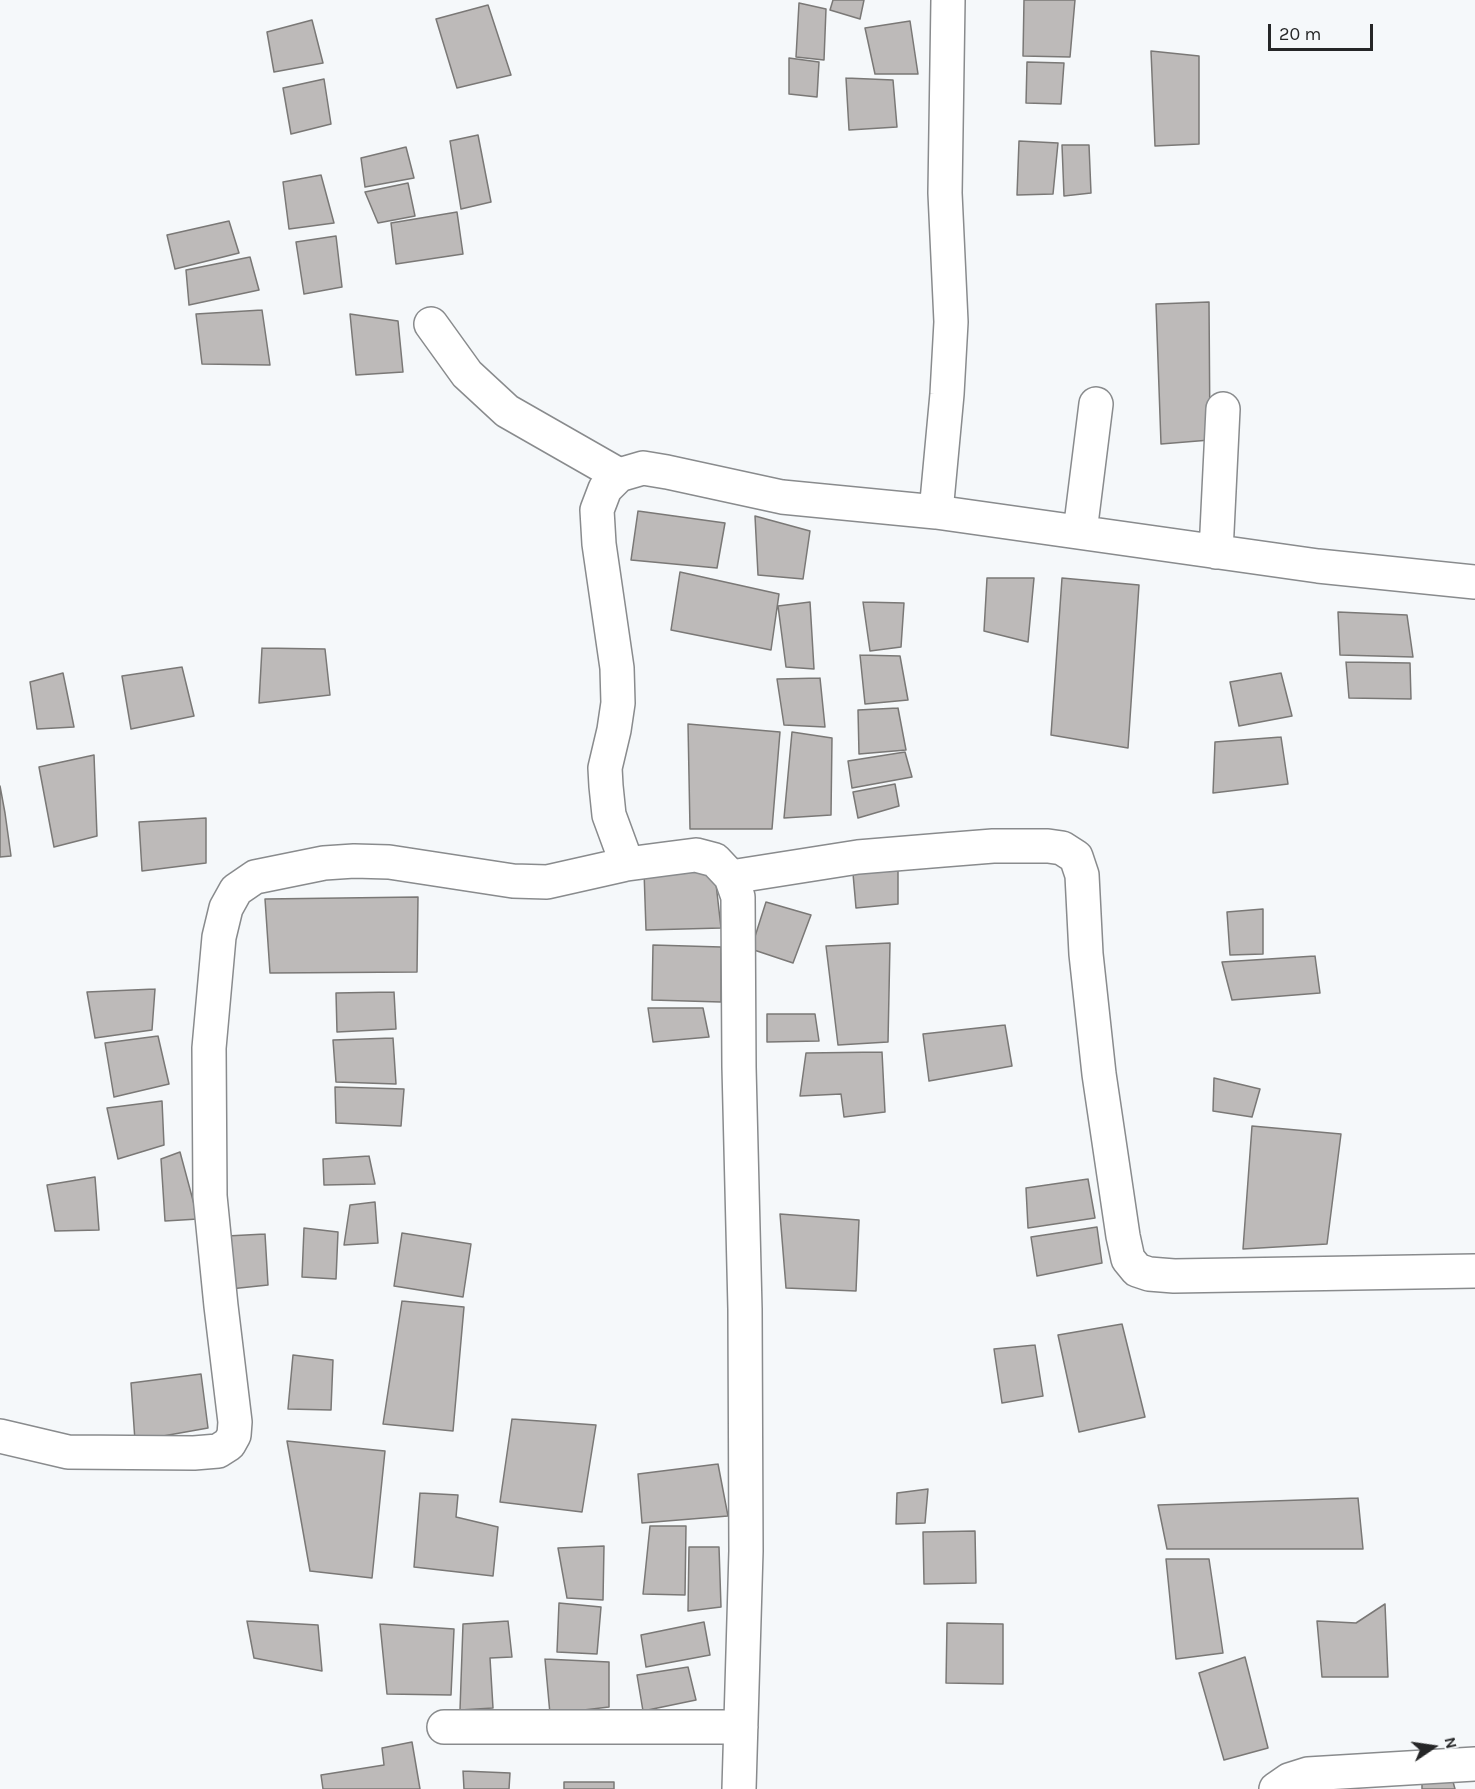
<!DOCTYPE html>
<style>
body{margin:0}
#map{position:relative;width:1475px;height:1789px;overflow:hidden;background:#f5f8fa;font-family:Karla,sans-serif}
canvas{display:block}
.north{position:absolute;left:1403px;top:1717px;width:60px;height:60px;-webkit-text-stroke:4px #f5f8fa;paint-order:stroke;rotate:77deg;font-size:16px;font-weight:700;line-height:24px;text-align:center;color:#252627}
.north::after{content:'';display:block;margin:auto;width:21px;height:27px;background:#252627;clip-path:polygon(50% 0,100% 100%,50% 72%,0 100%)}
.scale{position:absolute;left:1268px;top:24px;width:105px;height:27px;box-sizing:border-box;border:3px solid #252627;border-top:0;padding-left:8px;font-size:18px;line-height:21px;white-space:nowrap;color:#252627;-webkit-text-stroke:4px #f5f8fa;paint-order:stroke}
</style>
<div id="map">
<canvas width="1475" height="1789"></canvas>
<div class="north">N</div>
<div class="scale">20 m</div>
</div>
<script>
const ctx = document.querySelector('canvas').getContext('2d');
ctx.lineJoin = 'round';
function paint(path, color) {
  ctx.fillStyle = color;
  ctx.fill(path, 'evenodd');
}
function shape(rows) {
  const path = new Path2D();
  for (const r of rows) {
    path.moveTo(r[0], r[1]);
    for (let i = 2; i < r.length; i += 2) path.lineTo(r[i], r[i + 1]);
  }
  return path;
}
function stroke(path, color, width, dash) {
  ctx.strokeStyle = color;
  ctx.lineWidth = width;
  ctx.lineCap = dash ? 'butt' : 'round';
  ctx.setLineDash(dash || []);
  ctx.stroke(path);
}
const building = shape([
 [833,0,864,0,860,19,830,10,833,0],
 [1024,0,1075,0,1070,57,1023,56,1024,0],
 [799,3,826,9,824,60,796,57,799,3],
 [488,5,511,75,457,88,436,19,488,5],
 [312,20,323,63,274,72,267,32,312,20],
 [910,21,918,74,875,74,865,28,910,21],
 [1151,51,1199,56,1199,144,1155,146,1151,51],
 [789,58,819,62,817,97,789,94,789,58],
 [1027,62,1064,63,1061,104,1026,103,1027,62],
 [846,78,893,80,897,127,849,130,846,78],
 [324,79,331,124,291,134,283,88,324,79],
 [478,135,491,202,461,209,450,141,478,135],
 [1019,141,1058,143,1053,194,1017,195,1019,141],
 [1062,145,1089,145,1091,193,1064,196,1062,145],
 [406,147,414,178,365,187,361,158,406,147],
 [321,175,334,223,289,229,283,182,321,175],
 [408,183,415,216,378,223,365,192,408,183],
 [457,212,463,254,396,264,391,223,457,212],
 [229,221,239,253,175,269,167,235,229,221],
 [336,236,342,287,304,294,296,242,336,236],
 [250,257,259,290,189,305,186,270,250,257],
 [1209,302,1210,440,1161,444,1156,304,1209,302],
 [262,310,270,365,202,364,196,314,262,310],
 [350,314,398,321,403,372,356,375,350,314],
 [638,511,725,523,717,568,631,560,638,511],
 [755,516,810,531,803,579,758,575,755,516],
 [680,572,779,594,771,650,671,630,680,572],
 [987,578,1034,578,1028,642,984,631,987,578],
 [1062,578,1139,585,1128,748,1051,735,1062,578],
 [810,602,814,669,786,667,778,606,810,602],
 [863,602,904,603,901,647,870,651,863,602],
 [1338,612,1407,615,1413,657,1340,655,1338,612],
 [262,648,325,649,330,695,259,703,262,648],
 [860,655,900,656,908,700,865,704,860,655],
 [1346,662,1410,663,1411,699,1349,698,1346,662],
 [182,667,194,716,131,729,122,676,182,667],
 [63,673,74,727,37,729,30,682,63,673],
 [1281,673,1292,716,1239,726,1230,682,1281,673],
 [820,678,825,727,784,725,777,679,820,678],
 [898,708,906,750,859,754,858,710,898,708],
 [688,724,780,732,772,829,690,829,688,724],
 [792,732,832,738,831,815,784,818,792,732],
 [1281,737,1288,784,1213,793,1215,742,1281,737],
 [905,752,912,777,852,788,848,761,905,752],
 [94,755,97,836,54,847,39,767,94,755],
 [895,784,899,806,858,818,853,792,895,784],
 [0,786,5,813,11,856,0,857,0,786],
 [206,818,206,863,142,871,139,822,206,818],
 [898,857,898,904,856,908,852,862,898,857],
 [714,866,721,928,646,930,644,871,714,866],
 [418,897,417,972,270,973,265,899,418,897],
 [766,902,811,915,793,963,751,949,766,902],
 [1263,909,1263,954,1230,955,1227,912,1263,909],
 [890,943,888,1042,838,1045,826,946,890,943],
 [653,945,721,947,721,1002,652,1000,653,945],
 [1315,956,1320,993,1232,1000,1222,962,1315,956],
 [155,989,152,1030,95,1038,87,992,155,989],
 [394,992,396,1029,337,1032,336,993,394,992],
 [648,1008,703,1008,709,1037,653,1042,648,1008],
 [767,1014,815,1014,819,1041,767,1042,767,1014],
 [1005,1025,1012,1066,929,1081,923,1034,1005,1025],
 [158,1036,169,1084,114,1097,105,1043,158,1036],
 [393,1038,396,1084,336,1082,333,1040,393,1038],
 [882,1052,885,1112,844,1117,841,1094,800,1096,806,1053,882,1052],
 [1214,1078,1260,1089,1252,1117,1213,1111,1214,1078],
 [335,1087,404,1089,401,1126,336,1123,335,1087],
 [162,1101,164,1145,118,1159,107,1108,162,1101],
 [1252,1126,1341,1134,1327,1244,1243,1249,1252,1126],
 [180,1152,198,1219,165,1221,161,1159,180,1152],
 [369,1156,375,1184,324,1185,323,1159,369,1156],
 [95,1177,99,1230,55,1231,47,1185,95,1177],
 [1088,1179,1095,1218,1028,1228,1026,1188,1088,1179],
 [375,1202,378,1243,344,1245,350,1205,375,1202],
 [780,1214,859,1220,856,1291,786,1288,780,1214],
 [1097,1227,1102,1263,1037,1276,1031,1237,1097,1227],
 [304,1228,338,1232,336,1279,302,1277,304,1228],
 [402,1233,471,1244,463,1297,394,1286,402,1233],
 [265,1234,268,1285,230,1289,227,1236,265,1234],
 [402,1301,464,1307,453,1431,383,1424,402,1301],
 [1122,1324,1145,1417,1079,1432,1058,1335,1122,1324],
 [1035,1345,1043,1396,1002,1403,994,1349,1035,1345],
 [293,1355,333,1360,331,1410,288,1409,293,1355],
 [201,1374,208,1428,135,1441,131,1383,201,1374],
 [512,1419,596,1425,582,1512,500,1502,512,1419],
 [287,1441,385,1451,372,1578,310,1571,287,1441],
 [718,1464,728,1516,642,1523,638,1474,718,1464],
 [928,1489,925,1523,896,1524,897,1493,928,1489],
 [420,1493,458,1495,456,1517,498,1527,493,1576,414,1567,420,1493],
 [1358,1498,1363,1549,1167,1549,1158,1505,1358,1498],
 [650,1526,686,1526,685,1595,643,1594,650,1526],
 [975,1531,976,1583,924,1584,923,1532,975,1531],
 [604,1546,603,1600,567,1598,558,1548,604,1546],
 [689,1547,719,1547,721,1607,688,1611,689,1547],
 [1166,1559,1209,1559,1223,1653,1176,1659,1166,1559],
 [559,1603,601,1607,597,1654,557,1652,559,1603],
 [1385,1604,1388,1677,1322,1677,1317,1621,1356,1623,1385,1604],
 [247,1621,318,1625,322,1671,254,1658,247,1621],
 [508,1621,512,1657,490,1658,493,1708,460,1710,463,1624,508,1621],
 [704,1622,710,1655,646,1667,641,1635,704,1622],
 [947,1623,1003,1624,1003,1684,946,1683,947,1623],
 [380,1624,454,1629,451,1695,387,1694,380,1624],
 [1245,1657,1268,1748,1224,1760,1199,1673,1245,1657],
 [545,1659,609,1662,609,1707,550,1714,545,1659],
 [688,1667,696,1700,643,1711,637,1675,688,1667],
 [412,1742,420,1789,323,1789,321,1775,384,1765,382,1748,412,1742],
 [463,1771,510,1773,509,1789,464,1789,463,1771],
 [1452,1778,1455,1789,1422,1789,1422,1783,1452,1778],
 [564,1782,614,1782,614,1789,564,1789,564,1782]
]);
const street = shape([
 [431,324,467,374,507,411,619,475],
 [936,512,947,394,951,322,945,193,948,0],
 [1080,532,1096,404],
 [1216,552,1223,409],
 [627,864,609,815,606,786,605,768,614,730,618,703,617,668,599,544,597,510,605,489,619,475,643,468,667,472,782,497,936,512,1318,566,1475,582],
 [731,877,858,857,943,850,993,846,1048,846,1062,848,1076,857,1082,875,1086,954,1099,1074,1123,1236,1128,1259,1137,1270,1149,1274,1174,1276,1475,1271],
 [0,1436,68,1452,194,1453,218,1451,229,1444,234,1435,235,1422,221,1306,210,1196,209,1048,219,937,226,908,236,890,255,877,324,863,354,861,389,862,513,881,547,882,627,864,665,859,696,855,715,860,731,877,738,897,739,1067,745,1309,746,1551,739,1789],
 [444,1727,741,1727],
 [1276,1789,1289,1780,1308,1774,1475,1764]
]);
paint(building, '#bdbab9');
stroke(building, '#7a7876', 1.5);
stroke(street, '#898b8d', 36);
stroke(street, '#fff', 33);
</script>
